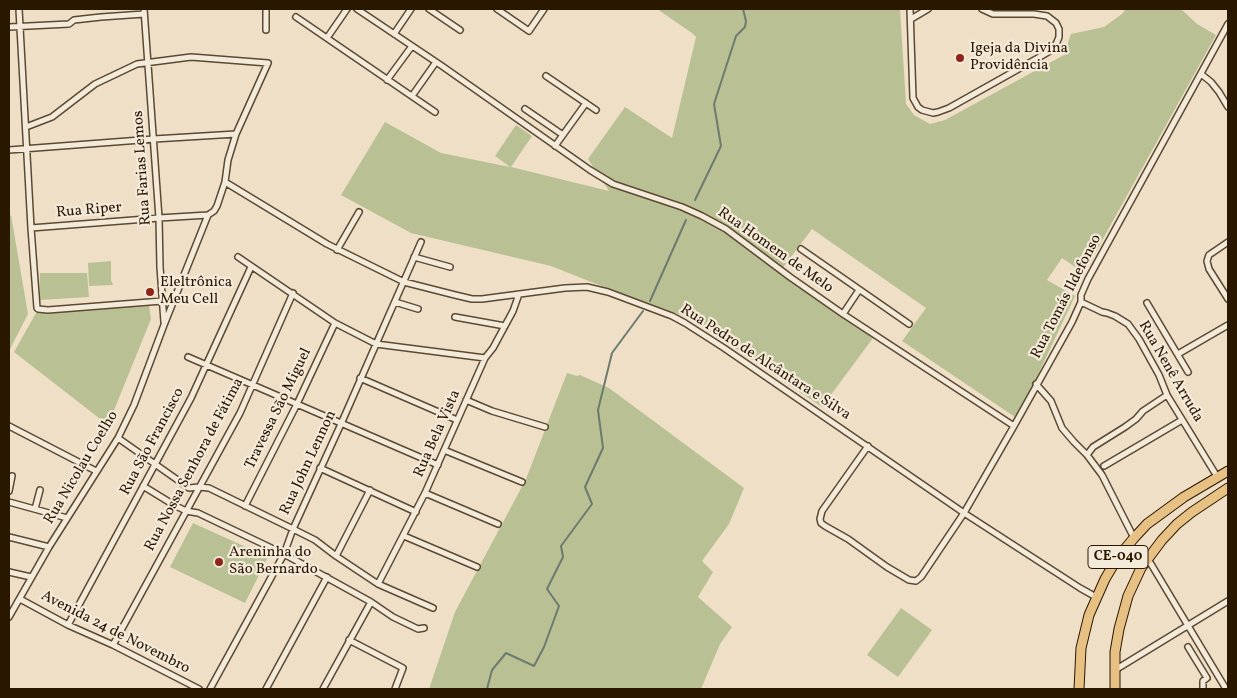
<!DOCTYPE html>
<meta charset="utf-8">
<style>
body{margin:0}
#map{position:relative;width:1237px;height:698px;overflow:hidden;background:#eedfc6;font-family:Vollkorn,serif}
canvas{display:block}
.frame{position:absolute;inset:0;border:10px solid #2a1700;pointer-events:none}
</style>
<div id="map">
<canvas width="1237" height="698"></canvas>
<div class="frame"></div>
</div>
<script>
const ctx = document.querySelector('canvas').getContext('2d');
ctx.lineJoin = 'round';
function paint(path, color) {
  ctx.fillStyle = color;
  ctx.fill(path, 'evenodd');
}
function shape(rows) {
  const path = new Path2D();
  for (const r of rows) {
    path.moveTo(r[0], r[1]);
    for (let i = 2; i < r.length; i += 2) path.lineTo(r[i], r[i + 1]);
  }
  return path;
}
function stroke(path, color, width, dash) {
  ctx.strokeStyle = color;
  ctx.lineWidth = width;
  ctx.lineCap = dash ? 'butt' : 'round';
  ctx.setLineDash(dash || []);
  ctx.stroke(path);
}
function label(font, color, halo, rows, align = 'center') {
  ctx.font = font + ' Vollkorn,serif';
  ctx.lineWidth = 4.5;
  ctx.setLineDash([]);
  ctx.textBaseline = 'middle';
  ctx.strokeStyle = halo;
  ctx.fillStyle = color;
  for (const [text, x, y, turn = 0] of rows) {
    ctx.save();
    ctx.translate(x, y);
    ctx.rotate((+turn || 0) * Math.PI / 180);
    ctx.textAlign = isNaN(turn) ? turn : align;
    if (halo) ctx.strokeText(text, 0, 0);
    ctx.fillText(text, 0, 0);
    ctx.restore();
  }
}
const green = shape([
 [657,9,900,9,906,104,914,115,930,124,945,120,1064,55,1071,34,1104,27,1122,14,1126,9,1181,9,1197,24,1216,35,1084,273,1062,258,1047,280,1075,296,1034,383,1015,417,902,341,926,308,812,229,779,273,873,338,822,407,692,319,609,289,551,266,411,233,341,195,385,122,441,153,510,167,495,156,516,125,532,136,511,167,609,191,588,159,625,107,672,138,696,37,692,33],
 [11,215,28,314,9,351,9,216],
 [111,261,111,280,113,285,89,286,88,263],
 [40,273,87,273,89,297,39,300],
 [149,305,151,319,108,425,14,352,36,313],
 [567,373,577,376,580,375,609,388,744,488,729,524,702,561,713,572,698,597,732,627,720,644,701,689,429,689,455,612,526,479],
 [193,523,268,557,245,603,170,567],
 [901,608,932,630,898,677,867,655]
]);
const stream = shape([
 [695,200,721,146,714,104,736,36,745,27,746,21,743,9],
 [650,301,686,220],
 [487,689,492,670,506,653,534,666,544,647,559,606,547,589,563,557,561,546,592,504,585,487,603,448,598,410,612,353,643,311]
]);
const minor = shape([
 [19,9,31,228,37,308,38,309,48,310,162,301],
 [144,9,159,218,160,267,164,322],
 [357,9,442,66,590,170,613,184,682,207,702,216,726,229,790,277,843,314,1014,426],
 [429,9,460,30],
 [497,9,529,31,544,9],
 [910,9,913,98,918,107,922,110,933,113,938,112,949,108,1038,58,1053,49,1057,42,1059,37,1059,29,1056,23,1047,16,1034,14,993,14,982,9],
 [296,17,435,112],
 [911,19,928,9],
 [9,27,69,24,74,20,101,17,144,14],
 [266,30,266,9],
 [394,34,411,9],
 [327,38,347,9],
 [1201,74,1211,82,1219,92,1228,107],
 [546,76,596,110],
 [387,80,412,46],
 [412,96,436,62],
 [525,109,563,135],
 [555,146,586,103],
 [9,150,154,139,236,134],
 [225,182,327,244,404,282,455,295,472,299,482,299,565,288,587,287,608,292,672,316,685,323,724,348,964,513,1080,588,1096,597],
 [31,228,159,218,208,215],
 [1228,242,1209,255,1207,261,1209,269,1228,299],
 [801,249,909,324],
 [337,250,359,212],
 [238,257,335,323,376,344,485,358],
 [414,257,450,267],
 [395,302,418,309],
 [1081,302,1102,312,1107,313,1115,316,1128,324,1139,339,1159,375,1167,395,1218,478],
 [1147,303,1188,372],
 [843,314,859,290],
 [455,317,505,326],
 [1178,354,1228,325],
 [188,357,438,465],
 [360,378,457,420],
 [1036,384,1051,401,1062,428,1074,442,1087,455,1102,475,1134,538],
 [466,400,492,411,545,427],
 [9,426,96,471],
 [118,438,189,488,199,487,209,488,293,529,315,540,336,556,378,584,433,608],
 [868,446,822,511,820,519,821,523,825,526,848,539,887,567,909,580,916,581,921,577,964,513,1014,426,1072,322,1081,302,1081,295,1088,279,1228,24],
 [444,450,522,482],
 [1087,455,1093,447,1125,427,1136,419,1143,411,1167,395],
 [1104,466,1182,420],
 [320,468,416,512],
 [143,486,174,505,186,511,198,513,284,554,371,602,393,617,418,629,424,628],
 [9,491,12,476],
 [425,493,498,524],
 [9,502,67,518],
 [245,506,297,404,335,323],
 [35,509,40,490],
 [404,536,477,567],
 [9,537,49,547],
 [336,556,370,490],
 [1148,559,1226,689],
 [9,572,31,577],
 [378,584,425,493,485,358,493,348,513,311,519,294],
 [20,599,68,625,113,645,199,689],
 [9,617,49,547,118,438,134,405,164,325,208,215,214,211,217,206,225,182,228,160,236,134,268,63,191,57,137,64,95,84,52,117,26,127],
 [68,625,191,398,251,267],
 [349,640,403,668,395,689],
 [113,645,240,413,293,293],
 [1188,647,1207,678,1203,681,1203,689],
 [1115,670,1228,601],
 [210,689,284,554,293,529,341,424,421,242],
 [266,689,327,577],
 [323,689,371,602]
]);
const trunk = shape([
 [1079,689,1081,648,1089,615,1105,579,1118,557,1134,538,1147,524,1184,497,1228,471],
 [1115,689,1115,652,1119,629,1128,596,1141,568,1162,540,1177,524,1192,512,1228,488]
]);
const markers = [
 [960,58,5,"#8f2418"],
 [150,292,5,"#8f2418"],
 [219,562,5,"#8f2418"]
];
const shields = [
 [1118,557,60]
];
const shieldNames = [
 ["CE-040",1118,557]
];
const poiNames = [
 ["Igeja da Divina",970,49],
 ["Providência",970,66],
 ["Eleltrônica",160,283],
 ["Meu Cell",160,300],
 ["Areninha do",229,553],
 ["São Bernardo",229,570]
];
const streetNames = [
 ["Rua Farias Lemos",143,168,-94],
 ["Rua Riper",89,211,-5],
 ["Rua Homem de Melo",775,251,35],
 ["Rua Tomás Ildefonso",1067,297,-63],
 ["Rua Pedro de Alcântara e Silva",765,363,33],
 ["Rua Nenê Arruda",1170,372,60],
 ["Travessa São Miguel",279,409,-64],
 ["Rua Bela Vista",438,434,-66],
 ["Rua São Francisco",153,442,-62],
 ["Rua John Lennon",309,463,-65],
 ["Rua Nossa Senhora de Fátima",195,465,-62],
 ["Rua Nicolau Coelho",82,468,-59],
 ["Avenida 24 de Novembro",115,633,27]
];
paint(green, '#b9c194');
stroke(stream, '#6d7a6f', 2);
stroke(minor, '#5b4932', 8);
stroke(trunk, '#2a1700', 11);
stroke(minor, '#f4eada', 5);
stroke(trunk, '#e7c083', 9);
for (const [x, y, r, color] of markers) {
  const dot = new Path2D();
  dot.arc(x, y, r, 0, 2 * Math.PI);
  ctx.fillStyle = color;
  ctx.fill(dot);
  stroke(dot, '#f4eada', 2);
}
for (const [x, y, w] of shields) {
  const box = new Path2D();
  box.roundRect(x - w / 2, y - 11.5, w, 23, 4);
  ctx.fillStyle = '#f4eada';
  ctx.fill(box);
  stroke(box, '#2a1700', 1);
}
label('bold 14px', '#2a1700', null, shieldNames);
label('15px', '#2a1700', '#f4eada', poiNames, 'left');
label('15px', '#2a1700', '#f4eada', streetNames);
</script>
